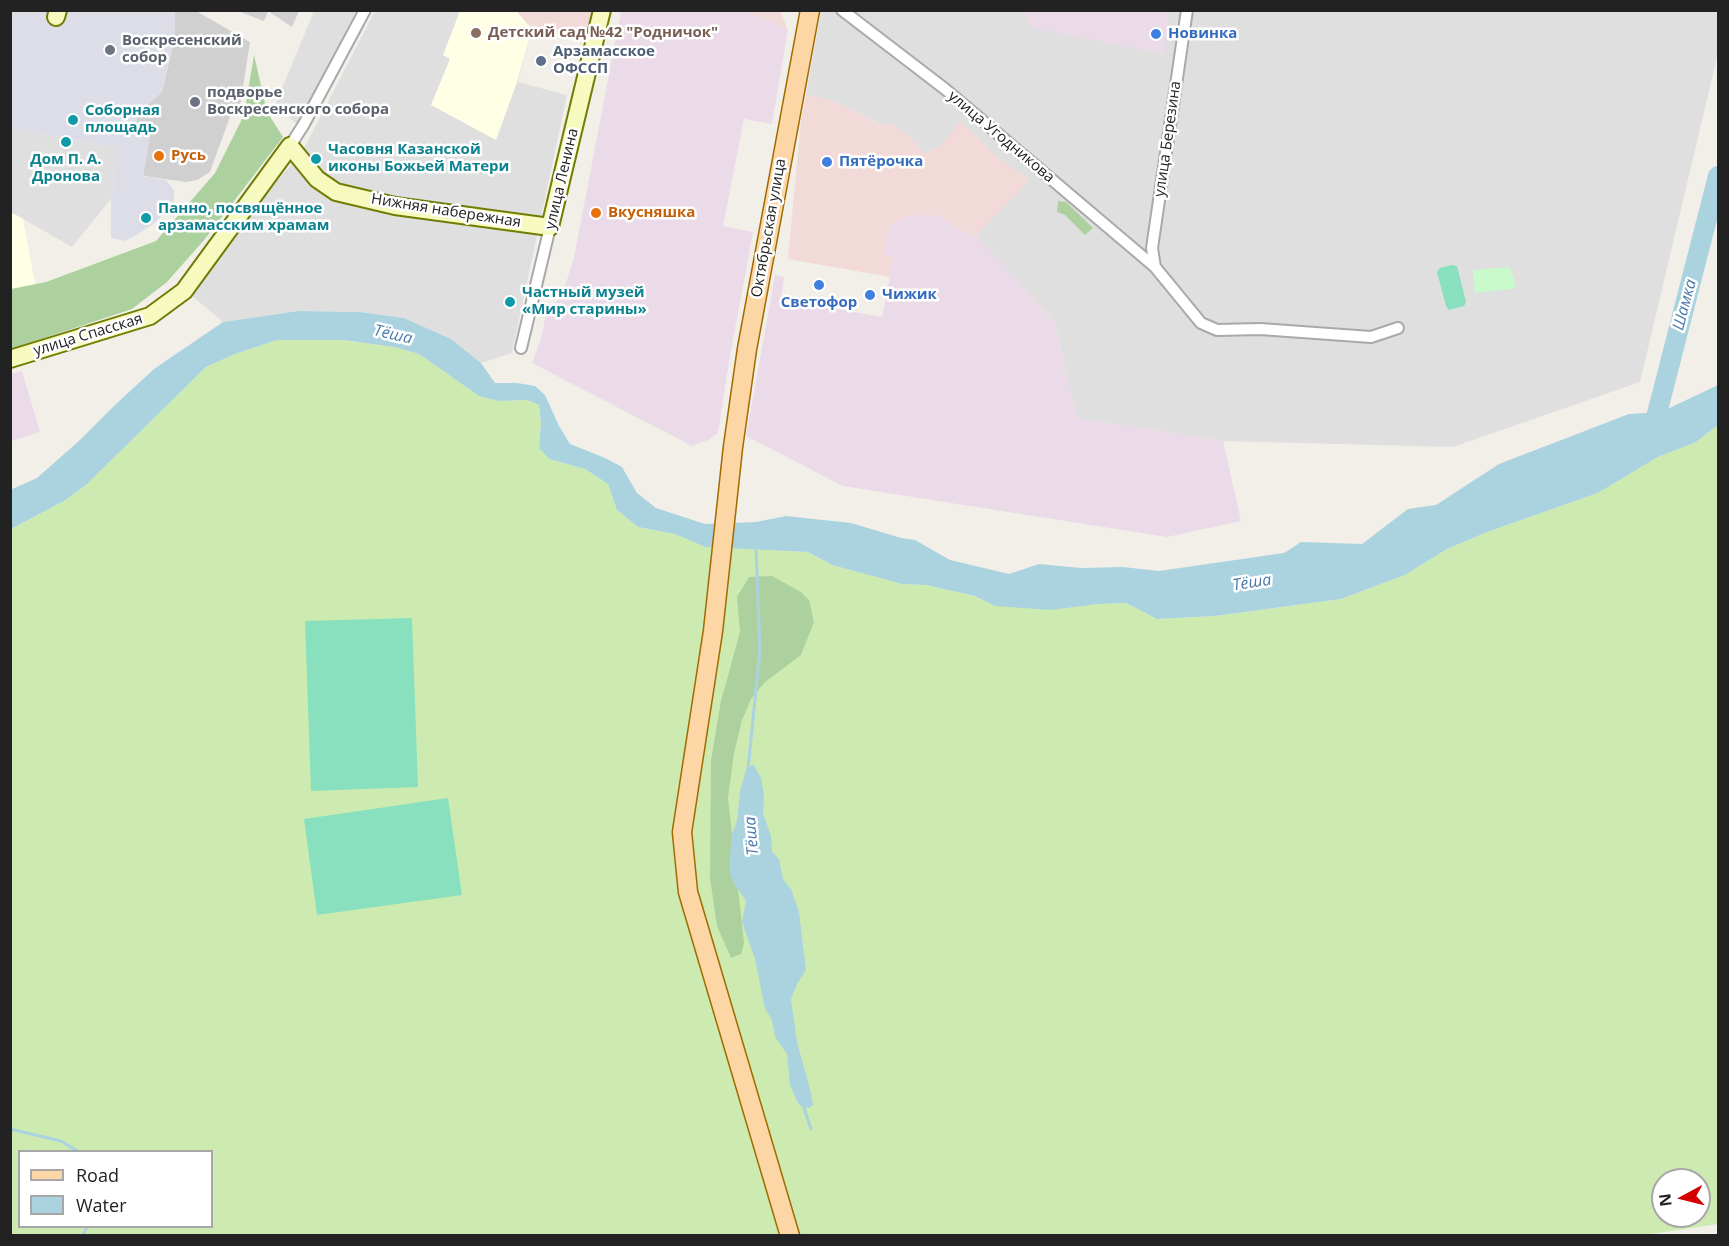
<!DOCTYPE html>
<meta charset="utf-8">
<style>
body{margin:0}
#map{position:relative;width:1729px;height:1246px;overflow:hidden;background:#f2efe9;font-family:"Open Sans",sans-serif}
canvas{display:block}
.frame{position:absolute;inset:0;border:12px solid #222;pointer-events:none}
.legend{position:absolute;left:18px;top:1150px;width:195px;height:78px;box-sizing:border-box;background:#fff;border:2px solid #a7a7a7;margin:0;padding:8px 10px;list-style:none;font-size:18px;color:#222}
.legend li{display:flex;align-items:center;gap:12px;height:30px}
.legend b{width:30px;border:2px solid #a7a7a7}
.north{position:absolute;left:1651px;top:1168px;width:60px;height:60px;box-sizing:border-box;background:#fff;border:2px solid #a7a7a7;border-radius:50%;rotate:263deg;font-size:16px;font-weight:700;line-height:24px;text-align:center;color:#222}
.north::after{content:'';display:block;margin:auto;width:21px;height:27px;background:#d40000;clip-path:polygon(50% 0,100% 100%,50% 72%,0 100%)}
</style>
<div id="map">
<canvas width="1729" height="1246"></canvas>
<div class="frame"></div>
<ul class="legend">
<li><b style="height:8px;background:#fcd6a4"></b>Road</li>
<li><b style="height:16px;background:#aad3df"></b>Water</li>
</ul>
<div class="north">N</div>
</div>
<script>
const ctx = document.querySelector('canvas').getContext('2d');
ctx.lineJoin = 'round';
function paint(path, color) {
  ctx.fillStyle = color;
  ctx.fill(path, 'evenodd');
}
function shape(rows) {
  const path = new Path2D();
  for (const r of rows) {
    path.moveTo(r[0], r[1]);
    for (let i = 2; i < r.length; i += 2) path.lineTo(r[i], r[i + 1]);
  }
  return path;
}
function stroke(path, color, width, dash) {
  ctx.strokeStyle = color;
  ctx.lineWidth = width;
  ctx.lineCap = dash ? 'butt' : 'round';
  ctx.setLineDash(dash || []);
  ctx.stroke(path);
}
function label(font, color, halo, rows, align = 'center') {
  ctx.font = font + ' "Open Sans",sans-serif';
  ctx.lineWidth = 5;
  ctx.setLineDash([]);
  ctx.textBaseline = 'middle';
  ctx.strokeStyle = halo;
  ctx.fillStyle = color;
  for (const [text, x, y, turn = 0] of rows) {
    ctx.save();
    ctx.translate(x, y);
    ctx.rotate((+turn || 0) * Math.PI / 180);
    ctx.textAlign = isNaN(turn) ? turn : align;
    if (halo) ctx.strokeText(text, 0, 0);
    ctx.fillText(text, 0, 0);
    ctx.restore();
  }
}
const residential = shape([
 [314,11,356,11,297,125,276,103],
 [375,11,516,11,532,29,518,82,567,95,512,353,481,363,451,339,404,318,361,312,298,311,223,322,186,291,303,150],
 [821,11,1718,11,1718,53,1640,382,1453,447,1223,441,1077,418,1054,321,976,236,1028,180,998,158,943,145,925,154,915,142,893,125,879,124,846,107,823,98,806,95],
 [11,128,118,148,111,199,72,247,11,212]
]);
const commercial = shape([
 [516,11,593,11,587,37,579,39,532,29],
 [746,11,780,11,788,30],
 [806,95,823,98,846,107,878,124,893,125,915,142,925,154,941,146,960,121,998,158,1029,180,976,236,958,229,939,216,884,254,894,256,890,277,788,259,801,120]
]);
const industrial = shape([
 [621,11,746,11,788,30,772,124,744,119,723,226,753,232,729,361,718,433,708,440,692,446,532,363,542,336,547,304,555,304,566,283,574,258],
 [1025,11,1170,11,1164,54,1032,28],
 [924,215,939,216,958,229,976,236,1054,321,1077,418,1223,441,1241,521,1167,537,843,486,746,436,775,275,784,277,781,299,882,317,894,256,883,254,888,231,892,224,908,216],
 [22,371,40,432,11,441,11,374]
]);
const education = shape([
 [460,11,516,11,532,29,517,82,496,140,431,105,450,59,443,55],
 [10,212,23,219,36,289,10,295]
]);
const religious = shape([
 [175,11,196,11,250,42,239,113,231,114,210,172,197,180,186,182,143,176,150,135,135,132,137,113,162,92,174,41],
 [238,11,299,11,292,27,268,11,264,21]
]);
const grass = shape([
 [277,340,342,340,394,347,419,354,479,396,499,401,527,400,539,405,541,423,539,448,549,459,585,469,608,484,617,510,638,527,675,534,705,547,808,552,832,565,902,584,926,585,975,596,995,606,1126,603,1157,619,1215,616,1341,599,1405,575,1447,549,1487,532,1598,493,1658,457,1696,442,1718,425,1718,1224,1638,1236,11,1236,11,529,64,501,86,485,206,367,235,354],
 [20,1152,212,1152,212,1226,20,1226],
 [1663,1180,1699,1180,1699,1216,1663,1216]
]);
const forest = shape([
 [254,55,267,112,283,137,205,239,167,282,132,309,11,349,11,289,46,282,156,241,215,173,244,115],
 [1058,201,1066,202,1093,228,1085,235,1065,215,1057,212],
 [772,576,801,592,809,600,814,622,801,655,765,682,751,699,742,720,734,753,728,798,744,943,741,954,731,958,717,926,710,878,711,760,721,701,740,632,737,597,749,577]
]);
const park = shape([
 [1510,267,1516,288,1475,293,1473,270]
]);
const pitch = shape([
 [1451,265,1457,266,1466,302,1464,306,1449,310,1446,306,1437,272,1440,268],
 [412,618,418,787,311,791,305,621],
 [448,798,462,895,317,915,304,819]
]);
const plaza = shape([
 [10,11,175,11,174,41,162,92,138,113,135,132,150,135,143,176,166,180,174,190,174,201,156,222,135,236,125,241,111,238,111,199,118,148,11,128]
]);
const water = shape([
 [298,311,360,312,404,318,451,339,481,363,495,383,517,383,535,386,545,395,559,426,570,444,605,458,622,467,637,493,656,508,705,524,756,522,786,516,851,523,901,538,915,540,950,560,1009,574,1039,564,1081,568,1123,567,1159,571,1284,553,1301,542,1362,544,1408,509,1436,505,1499,464,1629,414,1661,412,1718,385,1718,425,1696,442,1658,457,1598,493,1487,532,1447,549,1405,575,1341,599,1215,616,1157,619,1126,603,1097,604,1051,610,995,606,975,596,926,585,902,584,832,565,808,552,705,547,675,534,638,527,617,510,608,484,585,469,549,459,539,448,541,423,539,405,527,400,499,401,479,396,419,354,394,347,343,340,277,340,235,354,206,367,86,485,64,501,11,529,10,490,37,478,80,440,115,405,154,369,223,322],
 [753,764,761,778,764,795,763,813,771,836,772,852,779,859,783,879,791,889,799,912,806,970,797,984,791,999,797,1042,811,1093,813,1105,809,1108,801,1106,798,1103,790,1085,787,1054,775,1037,772,1020,765,1009,755,959,742,922,746,901,733,882,730,873,730,856,732,834,737,821,740,791,746,770]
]);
const stream = shape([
 [748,769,760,650,756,546],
 [803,1105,811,1129],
 [10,1129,61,1141,79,1152],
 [83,1236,87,1226]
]);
const river = shape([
 [1652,433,1718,176]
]);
const street = shape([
 [842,10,945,89,1155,267,1201,323,1217,330,1260,329,1371,337,1398,328],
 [290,146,304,124,365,10],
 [1155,267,1152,248,1187,10],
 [521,348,550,227]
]);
const secondary = shape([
 [56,17,58,10],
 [10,359,150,316,184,291,290,146,317,179,336,192,395,206,550,227,602,10]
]);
const primary = shape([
 [790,1236,688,892,682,832,713,631,733,447,747,349,810,10]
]);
const markers = [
 [476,33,6,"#8d6e63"],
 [1156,34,6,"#3f7fe0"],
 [110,50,6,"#6b7280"],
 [541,61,6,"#5c6f8a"],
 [195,102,6,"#6b7280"],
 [73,120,6,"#0f9aa8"],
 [66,142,6,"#0f9aa8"],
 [159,156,6,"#e8710a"],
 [316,159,6,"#0f9aa8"],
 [827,162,6,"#3f7fe0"],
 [596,213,6,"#e8710a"],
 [146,218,6,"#0f9aa8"],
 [819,285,6,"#3f7fe0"],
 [870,295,6,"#3f7fe0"],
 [510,302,6,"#0f9aa8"]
];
const educationNames = [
 ["Детский сад №42 \"Родничок\"",488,33]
];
const shopNames = [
 ["Новинка",1168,34],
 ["Пятёрочка",839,162],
 ["Чижик",882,295],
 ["Светофор",819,303,"center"]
];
const worshipNames = [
 ["Воскресенский",122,41],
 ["собор",122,58],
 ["подворье",207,93],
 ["Воскресенского собора",207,110]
];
const serviceNames = [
 ["Арзамасское",553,52],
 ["ОФССП",553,69]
];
const cultureNames = [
 ["Соборная",85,111],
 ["площадь",85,128],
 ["Часовня Казанской",328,150],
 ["иконы Божьей Матери",328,167],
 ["Дом П. А.",66,160,"center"],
 ["Дронова",66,177,"center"],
 ["Панно, посвящённое",158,209],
 ["арзамасским храмам",158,226],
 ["Частный музей",522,293],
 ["«Мир старины»",522,310]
];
const streetNames = [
 ["улица Угодникова",1001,137,40],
 ["улица Березина",1168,139,-82],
 ["улица Ленина",562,179,-77],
 ["Нижняя набережная",446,211,9],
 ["Октябрьская улица",769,228,-80],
 ["улица Спасская",88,335,-17]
];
const foodNames = [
 ["Русь",171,156],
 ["Вкусняшка",608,213]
];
const waterNames = [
 ["Шамка",1685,305,-75],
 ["Тёша",393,335,13],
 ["Тёша",1252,583,-9],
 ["Тёша",752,836,-95]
];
paint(residential, '#e0dfdf');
paint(commercial, '#f2dad9');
paint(industrial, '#ebdbe8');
paint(education, '#ffffe5');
paint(religious, '#d0d0d0');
paint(grass, '#cdebb0');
paint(forest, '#add19e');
paint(park, '#c8facc');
paint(pitch, '#88e0be');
paint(plaza, '#dddde8');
paint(water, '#aad3df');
stroke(stream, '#aad3df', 3);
stroke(river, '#aad3df', 20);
stroke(street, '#a9a9a9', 14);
stroke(secondary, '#707d05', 20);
stroke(primary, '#a06b00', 21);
stroke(street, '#fff', 10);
stroke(secondary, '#f7fabf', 16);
stroke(primary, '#fcd6a4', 18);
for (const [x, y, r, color] of markers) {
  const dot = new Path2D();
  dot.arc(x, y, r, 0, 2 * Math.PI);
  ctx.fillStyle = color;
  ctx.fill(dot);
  stroke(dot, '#fff', 2);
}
label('bold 15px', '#785e54', '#fff', educationNames, 'left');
label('bold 15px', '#366cbe', '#fff', shopNames, 'left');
label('bold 15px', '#5b616d', '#fff', worshipNames, 'left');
label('bold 15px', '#4e5e75', '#fff', serviceNames, 'left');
label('bold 15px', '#0d838f', '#fff', cultureNames, 'left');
label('15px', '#222', '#fff', streetNames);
label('bold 15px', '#c56008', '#fff', foodNames, 'left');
label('italic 16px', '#4a7aab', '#fff', waterNames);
</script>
